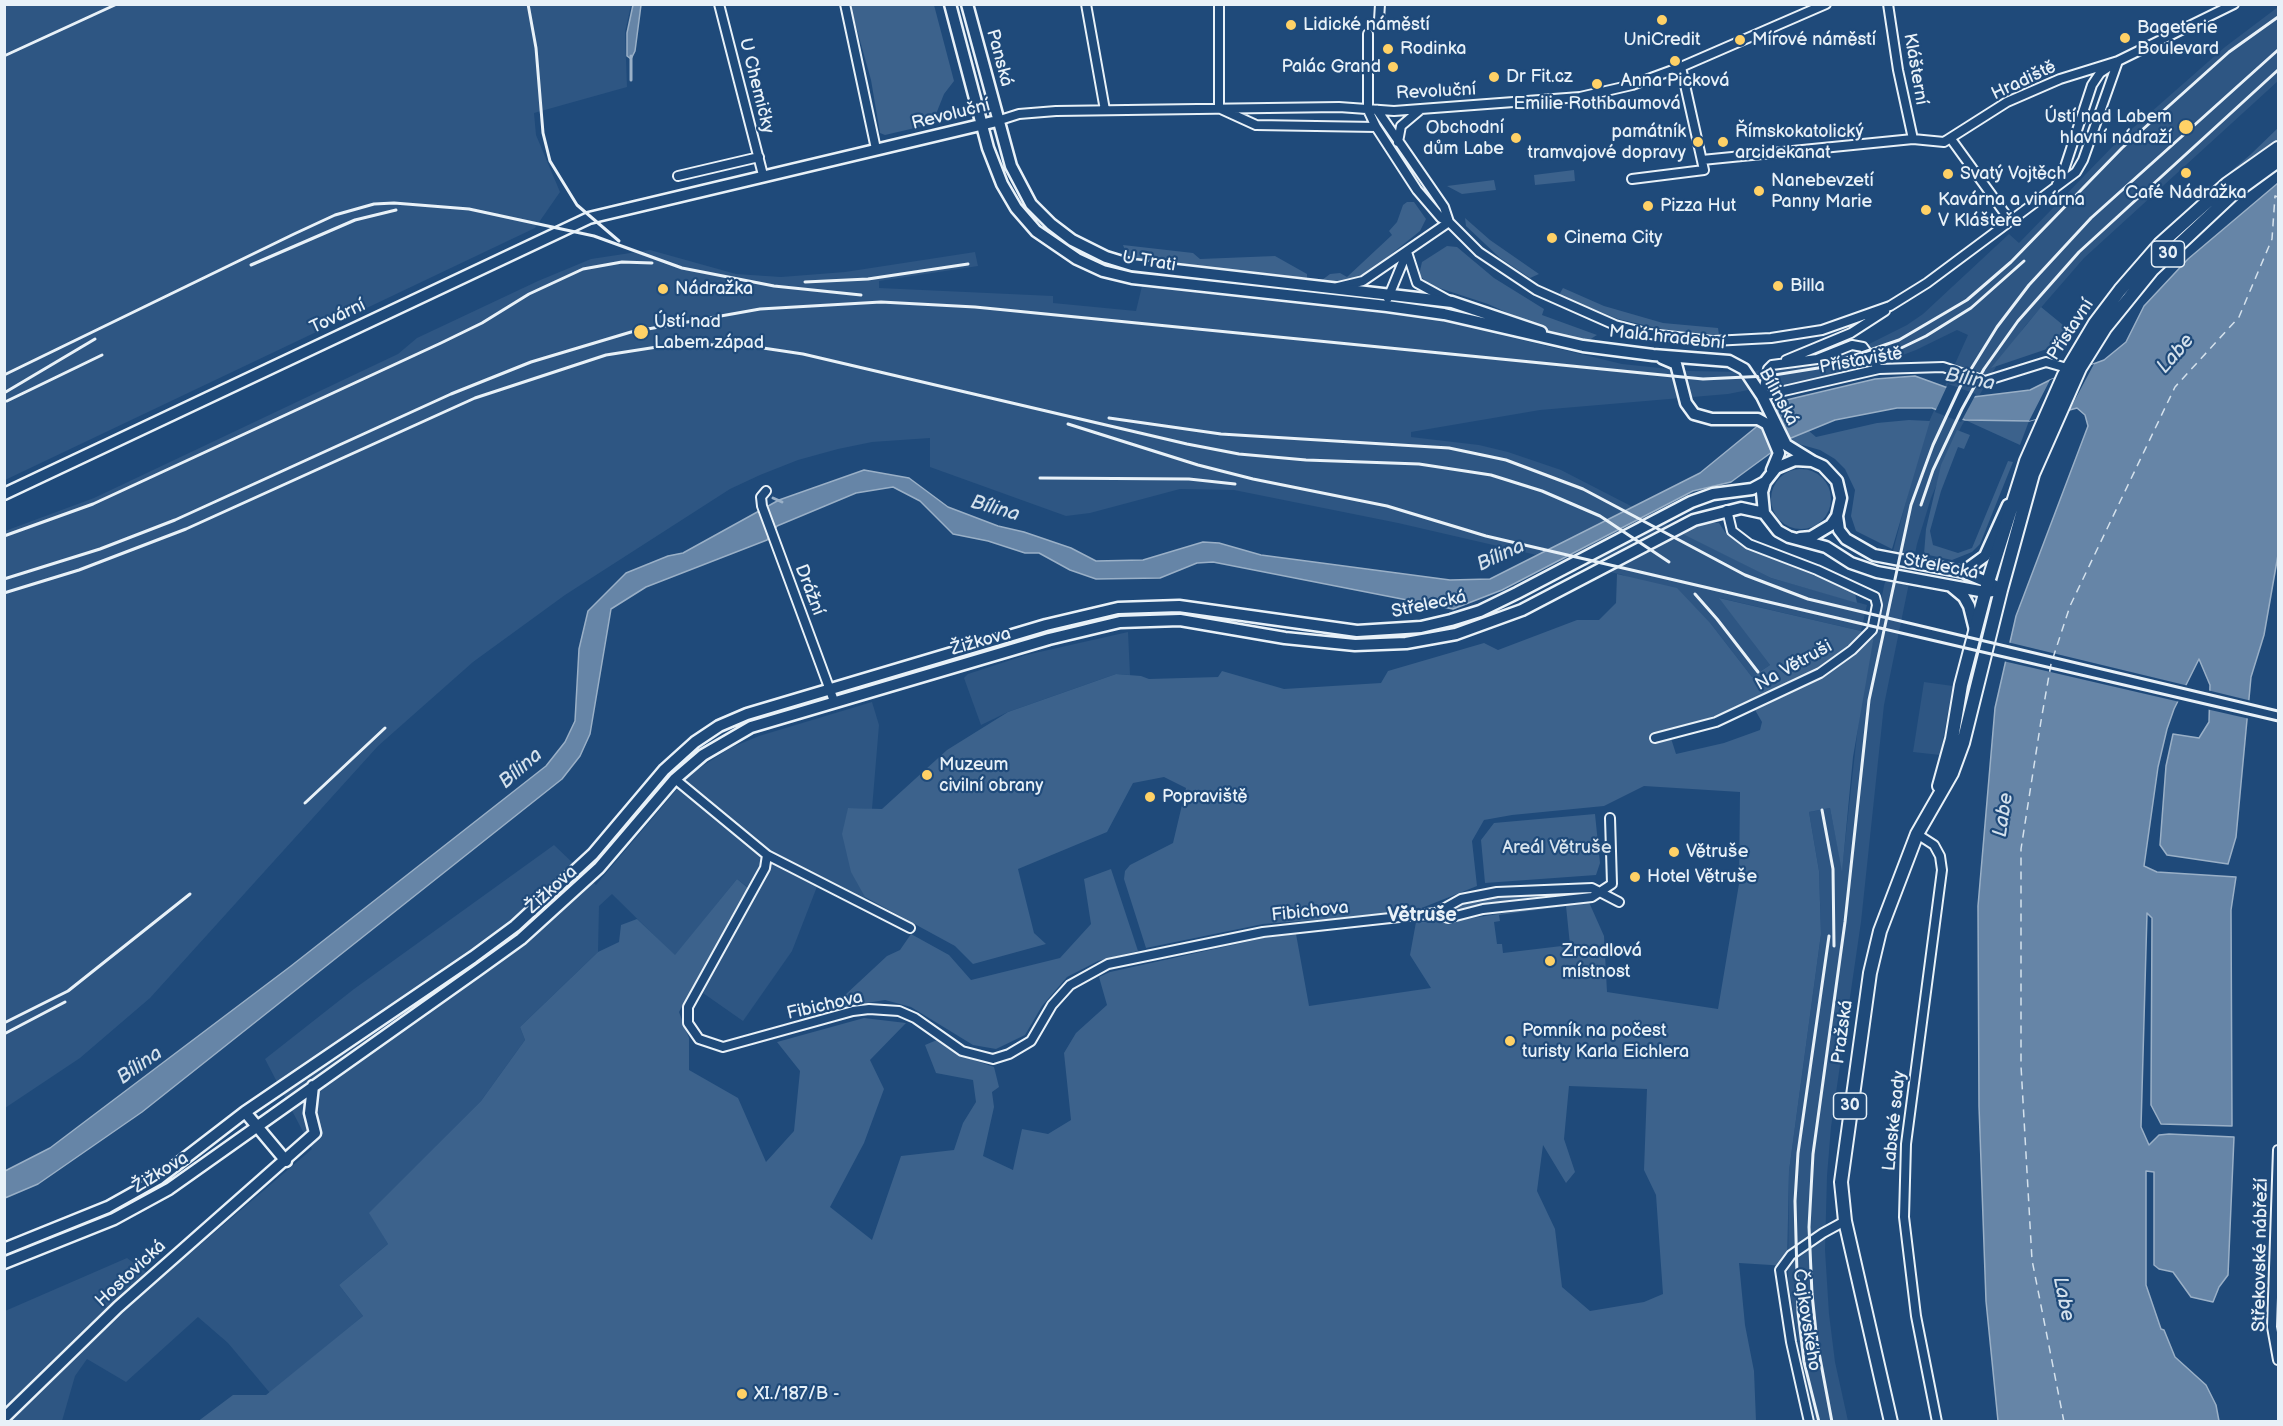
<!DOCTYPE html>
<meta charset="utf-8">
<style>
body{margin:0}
#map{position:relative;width:2283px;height:1426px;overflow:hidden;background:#1f4a7a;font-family:"Balsamiq Sans",sans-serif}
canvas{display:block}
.frame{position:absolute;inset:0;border:6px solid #e8f1f8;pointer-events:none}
</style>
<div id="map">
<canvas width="2283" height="1426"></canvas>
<div class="frame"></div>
</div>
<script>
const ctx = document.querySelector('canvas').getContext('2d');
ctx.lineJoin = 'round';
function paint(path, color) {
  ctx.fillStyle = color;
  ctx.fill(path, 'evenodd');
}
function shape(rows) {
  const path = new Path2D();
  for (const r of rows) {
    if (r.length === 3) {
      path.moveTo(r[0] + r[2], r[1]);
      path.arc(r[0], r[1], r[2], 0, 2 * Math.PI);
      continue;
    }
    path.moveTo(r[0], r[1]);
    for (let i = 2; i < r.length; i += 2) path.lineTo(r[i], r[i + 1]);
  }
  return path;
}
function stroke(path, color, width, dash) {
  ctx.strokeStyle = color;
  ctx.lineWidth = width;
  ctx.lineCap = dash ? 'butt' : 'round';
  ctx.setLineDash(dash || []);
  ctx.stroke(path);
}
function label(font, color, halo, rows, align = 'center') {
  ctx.font = font + ' "Balsamiq Sans",sans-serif';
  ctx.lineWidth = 4.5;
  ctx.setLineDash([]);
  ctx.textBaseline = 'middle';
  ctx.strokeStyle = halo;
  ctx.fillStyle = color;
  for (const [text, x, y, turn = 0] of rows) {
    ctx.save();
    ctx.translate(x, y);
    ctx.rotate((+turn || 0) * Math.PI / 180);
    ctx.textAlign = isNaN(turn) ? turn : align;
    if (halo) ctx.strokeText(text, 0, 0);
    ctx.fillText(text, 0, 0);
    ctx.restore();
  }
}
const built = shape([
 [5,4,631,5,625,32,627,87,534,113,536,135,560,192,535,228,5,480],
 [2278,7,2278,81,2084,258,2025,326,1997,365,1961,427,1931,498,1917,544,1884,705,1861,922,1831,1127,1827,1176,1825,1250,1829,1314,1835,1362,1848,1421,1812,1421,1788,1281,1789,1171,1821,934,1819,871,1809,812,1830,808,1842,869,1861,699,1884,586,1923,435,1968,335,1957,330,1916,350,1855,373,1799,386,1768,390,1768,386,1728,394,1540,410,1411,432,1411,437,1479,445,1508,452,1561,470,1771,578,1867,605,1861,631,1720,598,1770,665,1752,677,1711,624,1623,575,1398,523,1234,490,1180,489,1090,513,1066,516,930,467,930,438,872,442,838,449,798,460,760,475,730,489,565,595,473,662,378,746,150,998,80,1058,5,1108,5,531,94,498,398,354,417,338,538,281,591,259,650,250,736,274,781,277,845,272,975,252,978,266,879,281,879,288,1053,296,1053,303,1136,311,1142,286,1431,318,1622,364,1689,371,1744,372,1791,367,1847,355,1907,325,1923,314,2009,234,2019,243,2117,142,2225,47],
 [1128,632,1130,675,1116,674,1008,712,981,725,964,678,968,674,1026,655],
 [1924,682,1953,686,1940,755,1913,752],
 [872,702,879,725,872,809,848,808,865,897,863,901,820,879,792,951,743,1021,703,993,705,984,757,894,737,879,675,956,612,894,599,906,598,952,520,1027,525,1040,481,1101,370,1213,388,1244,339,1285,363,1316,270,1393,228,1343,198,1317,126,1382,87,1359,75,1376,62,1421,5,1422,5,1311,127,1258,158,1281,312,1149,265,1059,354,989,554,845,596,885,689,775,730,748,759,736]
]);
const green = shape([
 [850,5,934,5,954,81,944,94,932,124,885,135,880,133,871,80],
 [2278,128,2278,139,2218,182,2250,155],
 [1574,170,1575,181,1535,185,1534,175],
 [1494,180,1496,190,1462,194,1447,186],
 [1407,202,1414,202,1426,219,1420,231,1360,279,1343,282,1322,280,1330,274,1340,273,1347,277,1392,235,1389,231,1397,222,1403,205],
 [1465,218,1490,240,1539,274,1530,278,1500,258,1466,226],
 [1123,245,1193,253,1200,259,1275,256,1307,274,1307,278,1135,260,1127,255],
 [1447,246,1457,247,1494,278,1544,309,1542,315,1597,335,1589,340,1563,338,1488,304,1430,285,1419,275,1422,262],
 [1563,288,1604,306,1663,323,1718,328,1719,335,1666,330,1618,319,1559,295],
 [2041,307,2074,334,2068,346,2065,348,2047,349,1991,368],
 [1909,420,1930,421,1892,549,1856,531,1851,516,1855,490,1845,469,1835,459,1820,450,1795,443,1791,438,1809,431,1816,437,1877,423],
 [1965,420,2029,421,2020,445],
 [1957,430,1970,435,1964,449,1958,447,1941,491,1930,531,1933,545,1958,553,1972,548,2008,461,2013,462,1980,544,1972,552,1952,560,1924,554,1926,529,1941,465],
 [1801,499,30],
 [1708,523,1719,523,1727,535,1747,547,1855,593,1857,603,1771,578,1681,533],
 [1617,574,1677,588,1711,624,1752,677,1770,665,1719,598,1861,631,1874,636,1853,757,1842,872,1830,808,1809,812,1819,871,1821,934,1789,1171,1787,1266,1739,1263,1745,1325,1754,1371,1756,1421,197,1422,233,1395,266,1395,363,1316,339,1285,388,1244,369,1213,481,1101,525,1040,520,1027,598,952,619,942,621,925,637,919,675,955,737,879,748,888,679,1012,689,1038,689,1070,738,1098,766,1162,794,1131,800,1071,777,1042,864,1018,906,1023,870,1060,884,1089,864,1143,830,1207,872,1240,901,1156,954,1150,963,1123,976,1102,973,1080,936,1073,925,1045,937,1040,959,1055,994,1067,999,1087,992,1092,994,1107,983,1156,1013,1170,1022,1129,1048,1134,1071,1120,1064,1053,1076,1033,1107,1005,1099,977,1110,972,1264,938,1296,934,1309,1006,1431,988,1410,955,1416,922,1447,922,1588,900,1604,936,1607,992,1718,1009,1739,884,1740,792,1644,786,1604,806,1512,815,1484,820,1472,841,1477,886,1409,913,1263,924,1146,948,1124,879,1125,871,1130,865,1173,843,1186,788,1164,777,1133,783,1107,832,1018,869,1034,933,1046,944,973,964,955,946,865,897,851,872,842,834,848,808,882,809,947,750,1008,712,1116,674,1141,676,1149,679,1218,677,1222,671,1284,689,1381,683,1388,671,1484,643,1498,650,1577,620,1599,620,1616,603],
 [1751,703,1762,722,1760,730,1724,743,1676,754,1669,732],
 [1566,906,1570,945,1503,953,1502,944,1497,944,1494,922,1500,921,1499,915],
 [1569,1086,1647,1089,1644,1170,1656,1195,1663,1294,1644,1302,1590,1311,1562,1287,1555,1229,1537,1191,1543,1145,1566,1183,1575,1172,1564,1139],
 [1595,814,1600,863,1596,875,1485,883,1481,840,1494,823],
 [1111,869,1138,951,1098,961,1067,977,1042,1006,1025,1035,996,1049,973,1045,911,1007,885,1000,830,1009,887,956,900,950,911,934,949,955,971,980,1060,958,1091,924,1084,879],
 [1591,891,1591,894,1447,913,1465,901,1482,897]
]);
const water = shape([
 [633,5,641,5,635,51,631,59,627,56,627,33,633,5],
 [2278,183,2278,555,2264,635,2251,677,2236,837,2228,864,2167,855,2160,845,2166,766,2173,734,2199,738,2209,722,2210,685,2199,659,2174,709,2167,729,2158,767,2144,866,2157,872,2236,877,2231,910,2232,1126,2161,1124,2151,1105,2152,918,2147,913,2141,1127,2149,1145,2159,1135,2169,1134,2234,1137,2228,1275,2219,1287,2213,1302,2191,1297,2173,1272,2159,1269,2154,1265,2154,1172,2146,1171,2146,1285,2161,1329,2164,1330,2175,1357,2206,1385,2216,1405,2219,1421,1998,1421,1986,1301,1979,1106,1978,906,1995,708,2016,616,2088,426,2085,415,2077,408,2029,421,1965,420,1932,408,1897,408,1835,420,1791,438,1731,482,1693,491,1502,590,1453,609,1213,562,1197,563,1160,578,1096,579,1070,570,1039,553,1025,553,988,541,953,534,920,501,893,487,856,493,777,526,767,540,646,587,611,609,590,734,580,756,562,779,142,1112,38,1184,5,1198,5,1171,50,1148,91,1117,291,966,546,766,565,742,575,721,579,649,588,611,626,573,668,556,683,553,779,500,864,470,909,478,948,507,998,526,1024,532,1071,548,1096,561,1143,560,1203,542,1219,543,1261,555,1450,580,1490,579,1700,473,1777,410,1782,401,1875,379,1915,376,1973,397,2030,390,2050,380,2104,360,2126,342,2144,306,2188,259,2278,183]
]);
const pier = shape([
 [2094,364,2070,409,2029,421,2050,380],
 [1948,384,1976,394,1961,422,1935,412],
 [2007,642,2189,686,2180,702,2003,661],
 [2207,690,2252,701,2250,719,2206,709]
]);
const stream = shape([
 [631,56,631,80],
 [773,498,782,502]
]);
const ferry = shape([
 [2064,1422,2032,1260,2021,1066,2021,849,2041,721,2051,664,2070,606,2175,387,2239,317,2272,239,2275,196,2278,197]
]);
const street = shape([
 [719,4,763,175],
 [845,4,876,149],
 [1086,4,1105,110],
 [1219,4,1219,108],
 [1888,4,1898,70,1913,139],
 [1379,20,1380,4],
 [1368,34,1368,110,1376,127,1417,190,1441,218,1449,222,1479,252,1536,290,1615,325,1650,334,1713,341,1771,338,1822,330,1890,306,1927,283,2076,172,2083,160,2118,61],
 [1221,109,1256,125,1376,127],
 [1377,110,1444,207,1449,222],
 [997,121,1019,114,1056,111,1339,107,1394,111,1580,97,1632,85,1681,67,1826,4],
 [1951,139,2009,219],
 [1398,142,1401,126,1420,110],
 [1702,160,1913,139,1944,142,2007,102,2060,79,2118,61],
 [678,176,759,157],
 [1632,179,1704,170,1681,67],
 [2057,184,2062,176,2092,85,2100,73,2118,61,2234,4],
 [1407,252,1417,283,1448,300],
 [1338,287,1363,281,1449,222],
 [1388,298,1407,252],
 [1786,360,1851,333,1885,311],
 [1879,369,1863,347,1852,345,1817,359,1772,365,1768,369,1762,396,1879,369,1943,367,1985,381,2046,362,2067,368],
 [766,491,761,497,762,506,834,701],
 [1655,738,1716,722,1820,673,1852,650,1872,630,1877,605,1875,597,1817,570,1749,544,1732,531,1727,510],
 [675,779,767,855,765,868,688,1007,688,1023,699,1039,723,1047,853,1011,869,1009,899,1011,915,1018,962,1051,993,1059,1009,1054,1031,1041,1052,1005,1070,985,1108,964,1263,932,1436,913,1461,899,1497,892,1592,888,1619,902],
 [1917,834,1934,845,1940,856,1942,870,1906,1144,1904,1217,1916,1316,1937,1422],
 [767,855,910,928],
 [1436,913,1448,918,1483,909,1592,897,1612,884,1610,818],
 [2278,1150,2272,1327,2278,1360],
 [1809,1422,1791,1342,1780,1270,1791,1255,1823,1233,1845,1221]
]);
const secondary = shape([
 [950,4,988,148,1002,184,1016,208,1036,231,1077,259,1103,271,1132,278,1387,306,1444,314,1583,346,1653,355,1729,361,1744,369,1762,396,1786,445,1812,461],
 [967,4,1011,166,1031,204,1051,224,1072,240,1106,257,1132,265,1452,302,1541,332],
 [1662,358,1676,364,1686,403,1694,414,1712,419,1758,419,1767,424,1779,453,1772,470],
 [4,494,589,218,997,121],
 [1837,516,1839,530,1846,539,1874,555,1963,572,1994,585],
 [1800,538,1811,537,1831,525,1837,516,1841,498,1837,481,1823,466,1812,461,1795,460,1776,468,1765,482,1762,492,1764,513,1778,531,1789,537,1826,547,1851,563,1877,572,1985,592,2001,590],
 [1963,572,1985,556,2008,505],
 [1952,587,1964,597,1969,606,1975,630],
 [245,1112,286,1161],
 [4,1249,108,1207,158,1179,245,1112,473,957,515,926,593,854,664,770,695,742,719,726,747,714,1046,625,1118,608,1179,606,1357,631,1421,627,1451,620,1480,611,1517,593,1691,502,1713,494,1752,489,1765,482],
 [4,1263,114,1219,169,1189,478,970,521,939,599,868,675,779,703,755,751,727,1049,639,1120,622,1180,620,1285,638,1355,645,1406,643,1456,634,1522,610,1694,520,1741,508,1764,513],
 [4,1418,118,1307,315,1133,310,1113,313,1086]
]);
const primary = shape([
 [1939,786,1952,739,1961,685,1988,582,2026,461,2064,375,2095,323,2120,290,2160,244,2227,184,2278,148],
 [1891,1422,1845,1221,1841,1182,1870,973,1880,931,1917,834,1952,773,1963,743,2001,590,2033,474,2080,368,2105,328,2152,270,2234,193,2278,161]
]);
const tram = shape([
 [1697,138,1699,145]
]);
const rail = shape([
 [528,4,536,48,543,133,550,161,577,205,619,241],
 [4,56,117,4],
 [251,265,355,220,396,210],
 [805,282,868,279,968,264],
 [1897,350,1926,336,1971,308,2024,261],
 [4,375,294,234,335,215,374,204,394,203,469,209,594,236,682,268,774,286,861,295],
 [4,393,95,339],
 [7,401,102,355],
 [1109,418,1221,434,1449,448,1506,460,1583,489,1745,575,1808,599,2278,711],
 [1068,424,1198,465,1253,479,1387,506,1486,536,2278,721],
 [1040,478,1189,479,1235,484],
 [1921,505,1933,470,1962,409,1984,369,2018,321,2079,252,2278,70],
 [4,536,93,504,441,343,482,323,529,294,583,269,622,262,652,263],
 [4,579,100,549,175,520,451,394,531,362,631,332,760,309,881,302,975,307,1703,379,1768,376,1818,368,1899,340,1967,300,2011,262,2122,148,2229,52,2278,17],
 [4,593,79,570,186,529,475,398,606,355,657,347,698,344,763,348,803,354,1187,444,1239,454,1306,460,1419,464,1491,475,1542,491,1600,516,1669,562],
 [1695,594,1717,619,1758,672],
 [305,803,385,728],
 [1822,810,1833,869,1834,946],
 [4,1023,68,991,190,894],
 [4,1034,65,1002],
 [1819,1422,1804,1362,1798,1312,1795,1201,1798,1153,1829,936],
 [1832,1422,1817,1342,1812,1294,1809,1227,1813,1154,1845,922,1869,700,1911,505,1933,445,1960,387,1997,327,2029,285,2091,218,2278,50]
]);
const markers = [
 [1662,20,6,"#ffd166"],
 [1291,25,6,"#ffd166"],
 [2125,38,6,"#ffd166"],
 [1740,40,6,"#ffd166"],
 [1388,49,6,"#ffd166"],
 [1675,61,6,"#ffd166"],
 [1393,67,6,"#ffd166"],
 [1494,77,6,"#ffd166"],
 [1597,84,6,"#ffd166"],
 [2186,127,8,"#ffd166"],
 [1516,138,6,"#ffd166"],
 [1698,142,6,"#ffd166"],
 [1723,142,6,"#ffd166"],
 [2186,173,6,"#ffd166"],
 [1948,174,6,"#ffd166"],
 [1759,191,6,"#ffd166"],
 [1648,206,6,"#ffd166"],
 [1926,210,6,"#ffd166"],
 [1552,238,6,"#ffd166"],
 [1778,286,6,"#ffd166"],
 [663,289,6,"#ffd166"],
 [641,332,8,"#ffd166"],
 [927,775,6,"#ffd166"],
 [1150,797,6,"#ffd166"],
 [1674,852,6,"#ffd166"],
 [1635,877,6,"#ffd166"],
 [1550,961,6,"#ffd166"],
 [1510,1041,6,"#ffd166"],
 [742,1394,6,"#ffd166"]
];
const shields = [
 [2168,254,33],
 [1850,1106,33]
];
const shieldNames = [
 ["30",2168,254],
 ["30",1850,1106]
];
const poiNames = [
 ["Lidické náměstí",1303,25],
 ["Bageterie",2137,28],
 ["Boulevard",2137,49],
 ["UniCredit",1662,40,"center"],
 ["Mírové náměstí",1752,40],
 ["Rodinka",1400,49],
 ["Palác Grand",1381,67,"right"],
 ["Dr Fit.cz",1506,77],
 ["Anna Picková",1675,81,"center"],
 ["Emilie Rothbaumová",1597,104,"center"],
 ["Ústí nad Labem",2172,117,"right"],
 ["hlavní nádraží",2172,138,"right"],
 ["Obchodní",1504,128,"right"],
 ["dům Labe",1504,149,"right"],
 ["památník",1686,132,"right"],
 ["tramvajové dopravy",1686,153,"right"],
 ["Římskokatolický",1735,132],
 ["arcidekanat",1735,153],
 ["Svatý Vojtěch",1960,174],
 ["Nanebevzetí",1771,181],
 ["Panny Marie",1771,202],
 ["Café Nádražka",2186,193,"center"],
 ["Kavárna a vinárna",1938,200],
 ["V Klášteře",1938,221],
 ["Pizza Hut",1660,206],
 ["Cinema City",1564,238],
 ["Billa",1790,286],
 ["Nádražka",675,289],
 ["Ústí nad",654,322],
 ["Labem západ",654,343],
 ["Muzeum",939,765],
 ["civilní obrany",939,786],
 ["Popraviště",1162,797],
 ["Větruše",1686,852],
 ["Hotel Větruše",1647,877],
 ["Zrcadlová",1562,951],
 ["místnost",1562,972],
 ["Pomník na počest",1522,1031],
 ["turisty Karla Eichlera",1522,1052],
 ["XI./187/B -",754,1394]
];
const streetNames = [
 ["Panská",999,58,75],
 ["Klášterní",1915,69,80],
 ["Hradiště",2024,81,-25],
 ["U Chemičky",756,86,76],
 ["Revoluční",1436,92,-3],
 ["Revoluční",951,115,-14],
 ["U Trati",1149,262,9],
 ["Tovární",338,317,-25],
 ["Přístavní",2071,330,-57],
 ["Malá hradební",1667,338,6],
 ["Přístaviště",1861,361,-10],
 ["Bílinská",1778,397,61],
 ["Střelecká",1941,567,11],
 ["Drážní",809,590,69],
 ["Střelecká",1429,605,-12],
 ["Žižkova",981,642,-16],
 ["Na Větruši",1794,666,-29],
 ["Žižkova",552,890,-42],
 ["Fibichova",1310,912,-6],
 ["Fibichova",825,1006,-13],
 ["Pražská",1843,1032,-82],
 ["Labské sady",1895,1121,-84],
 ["Žižkova",161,1173,-32],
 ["Střekovské nábřeží",2261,1255,-89],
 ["Hostovická",131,1274,-43],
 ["Čajkovského",1806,1320,81]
];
const parkNames = [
 ["Areál Větruše",1557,848]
];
const waterNames = [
 ["Labe",2176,354,-49],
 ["Bílina",1970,380,11],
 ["Bílina",995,509,16],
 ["Bílina",1501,556,-25],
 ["Bílina",521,769,-41],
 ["Labe",2004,815,-81],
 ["Bílina",140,1066,-35],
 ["Labe",2063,1299,79]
];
const neighbourhoodNames = [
 ["Větruše",1422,916]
];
paint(built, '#2e5683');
paint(green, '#3c628c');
paint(water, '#6685a7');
stroke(water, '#9ab0c7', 1.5);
paint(pier, '#1f4a7a');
stroke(stream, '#9ab0c7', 3);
stroke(ferry, '#d4e1ec', 1.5, [8, 6]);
stroke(street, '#e8f1f8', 12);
stroke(secondary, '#e8f1f8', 15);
stroke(primary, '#e8f1f8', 16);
stroke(street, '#1f4a7a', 8);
stroke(secondary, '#1f4a7a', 10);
stroke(primary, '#1f4a7a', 12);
stroke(tram, '#e8f1f8', 1.5);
stroke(rail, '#e8f1f8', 3);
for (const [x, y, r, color] of markers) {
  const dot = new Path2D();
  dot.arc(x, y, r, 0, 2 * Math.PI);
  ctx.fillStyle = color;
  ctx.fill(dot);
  stroke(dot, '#1f4a7a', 2);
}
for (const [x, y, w] of shields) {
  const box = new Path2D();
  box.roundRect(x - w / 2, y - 13, w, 26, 4.5);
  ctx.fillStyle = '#1f4a7a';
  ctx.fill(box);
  stroke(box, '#e8f1f8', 1.5);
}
label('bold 16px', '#e8f1f8', null, shieldNames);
label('18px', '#e8f1f8', '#1f4a7a', poiNames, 'left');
label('18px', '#e8f1f8', '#1f4a7a', streetNames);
label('18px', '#d7e3ed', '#1f4a7a', parkNames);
label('italic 20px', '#d4e1ec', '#1f4a7a', waterNames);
label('bold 20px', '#e8f1f8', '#1f4a7a', neighbourhoodNames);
</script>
